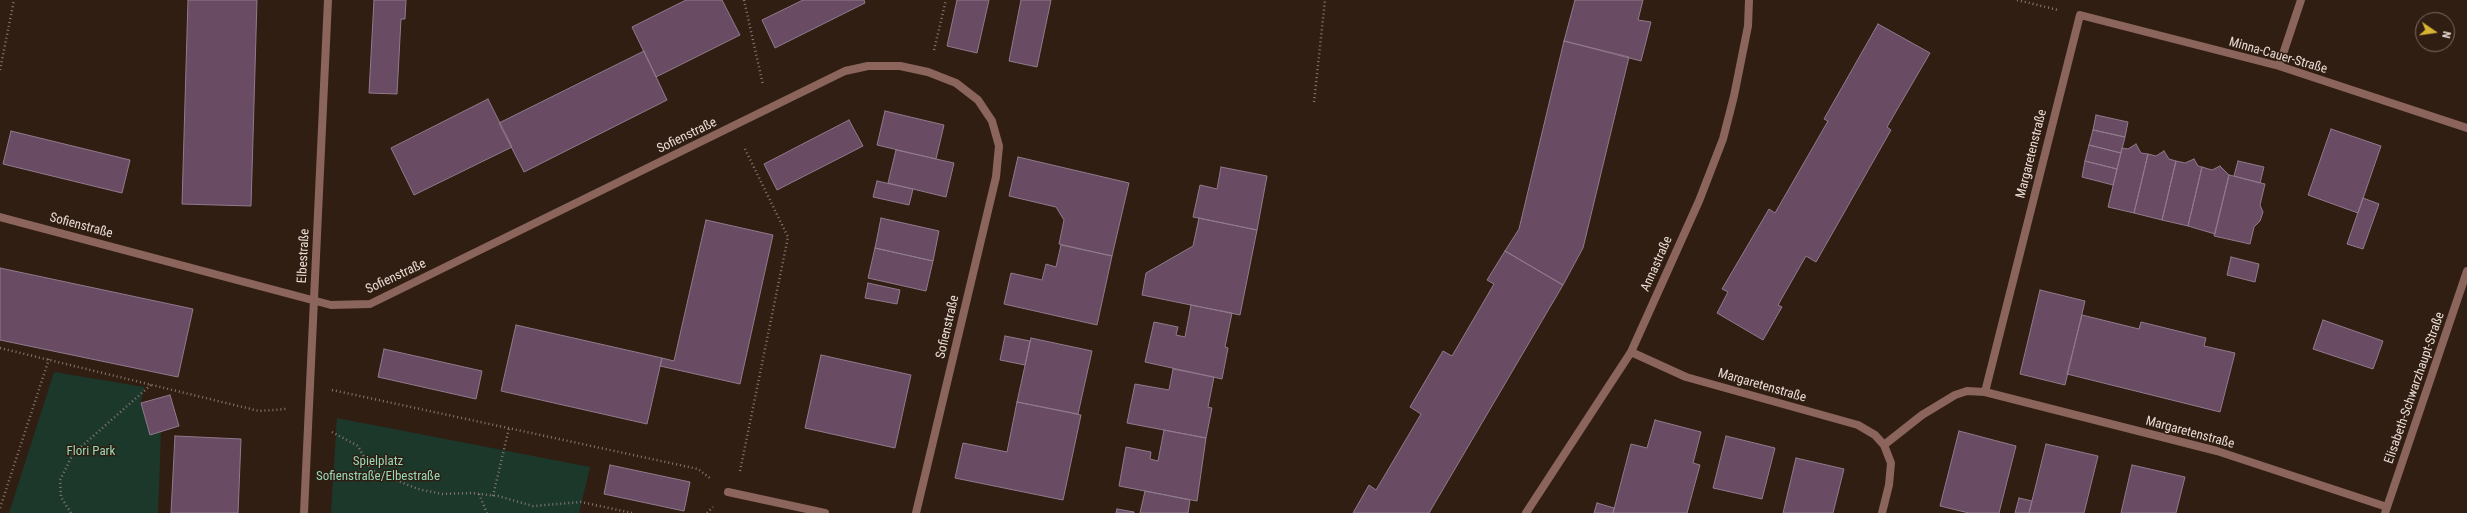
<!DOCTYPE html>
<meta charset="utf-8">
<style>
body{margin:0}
#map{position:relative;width:2467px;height:513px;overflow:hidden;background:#311e13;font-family:"Roboto Condensed",sans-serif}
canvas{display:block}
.north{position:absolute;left:2415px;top:12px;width:40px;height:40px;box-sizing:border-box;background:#311e13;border:1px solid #7b6a61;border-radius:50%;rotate:103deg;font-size:11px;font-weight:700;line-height:16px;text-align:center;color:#e9dcd5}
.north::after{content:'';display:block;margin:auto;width:14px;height:18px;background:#d8b434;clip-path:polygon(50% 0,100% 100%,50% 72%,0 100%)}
</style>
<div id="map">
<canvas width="2467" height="513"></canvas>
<div class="north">N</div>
</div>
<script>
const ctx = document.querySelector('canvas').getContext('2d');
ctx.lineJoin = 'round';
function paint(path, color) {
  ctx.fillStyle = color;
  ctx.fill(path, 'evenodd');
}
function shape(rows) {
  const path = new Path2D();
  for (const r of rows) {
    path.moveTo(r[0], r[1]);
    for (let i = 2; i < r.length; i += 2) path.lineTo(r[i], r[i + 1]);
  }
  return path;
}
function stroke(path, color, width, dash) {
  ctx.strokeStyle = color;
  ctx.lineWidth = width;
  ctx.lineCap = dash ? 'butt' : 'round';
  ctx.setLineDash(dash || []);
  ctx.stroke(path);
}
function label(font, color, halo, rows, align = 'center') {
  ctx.font = font + ' "Roboto Condensed",sans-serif';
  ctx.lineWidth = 3;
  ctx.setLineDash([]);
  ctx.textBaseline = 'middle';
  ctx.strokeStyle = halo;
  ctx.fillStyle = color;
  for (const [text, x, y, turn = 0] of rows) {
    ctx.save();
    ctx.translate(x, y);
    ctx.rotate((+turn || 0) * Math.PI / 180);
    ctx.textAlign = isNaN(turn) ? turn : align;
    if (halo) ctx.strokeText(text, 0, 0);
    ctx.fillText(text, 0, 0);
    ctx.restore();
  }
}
const green = shape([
 [54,372,144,387,141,403,150,435,161,431,158,513,9,513],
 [337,418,590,467,579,513,331,513]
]);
const building = shape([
 [188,0,257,0,251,206,182,204,188,0],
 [374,0,406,0,405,19,401,19,397,94,369,93,374,0],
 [686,0,722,0,740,35,656,77,632,27,686,0],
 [803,0,864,0,865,3,775,48,762,20,803,0],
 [957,0,989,0,977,53,947,46,957,0],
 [1021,0,1051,0,1037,67,1009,61,1021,0],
 [1575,0,1643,0,1638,20,1651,22,1641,61,1564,41,1575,0],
 [1878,24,1930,53,1887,127,1891,130,1816,262,1806,256,1778,305,1782,307,1763,340,1717,313,1728,292,1722,289,1769,209,1775,213,1828,121,1824,119,1878,24],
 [1564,41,1629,57,1583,248,1563,285,1505,251,1519,229,1564,41],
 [644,51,667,100,524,172,499,123,644,51],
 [488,99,512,147,414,195,391,148,488,99],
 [885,111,944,125,936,159,877,145,885,111],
 [2096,115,2128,122,2125,137,2093,130,2096,115],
 [849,120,863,146,777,190,764,164,849,120],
 [2331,129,2381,146,2358,213,2308,195,2331,129],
 [2093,130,2125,137,2121,153,2089,145,2093,130],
 [11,131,130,160,122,193,3,164,11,131],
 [2136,144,2141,153,2148,154,2134,213,2108,207,2122,148,2128,149,2136,144],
 [2089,145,2121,153,2117,169,2085,161,2089,145],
 [896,150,954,163,946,197,888,183,896,150],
 [2164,151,2169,159,2176,161,2162,220,2134,213,2148,154,2156,156,2164,151],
 [1018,157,1129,183,1112,256,1059,244,1064,220,1056,207,1009,196,1018,157],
 [2194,159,2198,166,2202,167,2188,226,2162,220,2176,161,2185,163,2194,159],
 [2085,161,2117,169,2113,185,2082,177,2085,161],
 [2238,161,2264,167,2260,183,2234,176,2238,161],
 [2220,166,2229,175,2215,234,2188,226,2202,167,2212,170,2220,166],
 [1221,167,1267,176,1257,230,1193,217,1200,185,1217,189,1221,167],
 [2229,175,2265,184,2260,205,2263,212,2260,221,2254,227,2250,244,2214,236,2229,175],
 [877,181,913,189,909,205,873,197,877,181],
 [2363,198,2379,204,2363,249,2347,244,2363,198],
 [881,218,939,231,933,261,875,248,881,218],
 [1199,218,1257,230,1240,315,1142,295,1146,273,1193,246,1199,218],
 [706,220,773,235,740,384,660,366,662,358,674,361,706,220],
 [1061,245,1112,256,1097,325,1004,304,1011,273,1042,280,1046,264,1056,267,1061,245],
 [875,248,933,261,926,291,868,278,875,248],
 [1505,251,1563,285,1429,513,1353,513,1369,485,1376,490,1421,414,1410,407,1443,351,1452,356,1494,284,1487,280,1505,251],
 [2231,257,2259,264,2255,282,2227,275,2231,257],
 [0,268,193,309,178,377,0,340,0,268],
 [868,283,900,290,897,304,865,298,868,283],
 [2040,290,2085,301,2065,385,2020,374,2040,290],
 [1191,305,1232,313,1225,347,1228,348,1222,379,1145,362,1154,322,1178,327,1176,335,1185,337,1191,305],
 [2082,315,2139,329,2141,322,2206,338,2204,346,2235,353,2220,412,2067,374,2082,315],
 [2323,320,2383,341,2373,369,2313,349,2323,320],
 [516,325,662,358,647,424,501,391,516,325],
 [1005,336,1030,341,1025,365,1000,360,1005,336],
 [1031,338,1092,351,1078,414,1017,402,1031,338],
 [384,349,482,371,476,399,378,377,384,349],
 [821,355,911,375,895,448,805,428,821,355],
 [1173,369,1214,377,1208,407,1212,408,1206,438,1127,423,1135,384,1169,390,1173,369],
 [170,395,179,426,150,435,141,403,170,395],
 [1017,402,1081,415,1063,500,955,478,963,443,1007,452,1017,402],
 [1655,420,1701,432,1693,463,1700,465,1687,513,1613,513,1631,444,1647,448,1655,420],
 [1164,430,1206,438,1197,501,1119,486,1126,447,1151,452,1150,459,1158,461,1164,430],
 [1959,431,2016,446,1999,513,1969,513,1940,506,1959,431],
 [175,436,241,439,238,513,171,513,175,436],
 [1726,436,1775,448,1762,499,1713,488,1726,436],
 [2046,444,2098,456,2084,513,2029,513,2046,444],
 [1796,458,1844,469,1833,513,1783,513,1796,458],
 [610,465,690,482,684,511,604,494,610,465],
 [2132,465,2185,477,2176,513,2121,513,2132,465],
 [1145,491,1190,500,1188,513,1140,513,1145,491],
 [2019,498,2032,501,2029,513,2015,513,2019,498],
 [1597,503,1614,508,1613,513,1594,513,1597,503],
 [1117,509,1134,512,1134,513,1116,513,1117,509]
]);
const path = shape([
 [744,0,763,85],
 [2017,0,2058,10],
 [934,50,946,0],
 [0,70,14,0],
 [1314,102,1325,0],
 [0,348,259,411,286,409],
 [332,390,698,469,711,479],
 [332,432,358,446,371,470,418,489,442,494,471,493,498,496,533,506,581,502,632,513],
 [740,471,788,237,744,147],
 [479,494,487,513],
 [493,496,509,428],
 [0,508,49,359],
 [71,513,61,497,60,480,73,454,152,384],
 [707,513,713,507]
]);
const street = shape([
 [2279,66,2301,0],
 [0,217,331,305,370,304,845,71,868,66,900,66,928,72,956,83,978,100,992,121,999,146,996,177,916,513],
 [1631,352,1686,377,1858,425,1875,435,1884,445,1891,463,1889,485,1882,513],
 [1985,392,2080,15,2279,66,2467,128],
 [1884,445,1922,415,1955,395,1967,391,1985,392,2217,451,2387,507],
 [728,492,825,513],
 [304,513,328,0],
 [1526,513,1631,352,1699,201,1723,139,1734,96,1748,26,1749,0],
 [2385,513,2467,271]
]);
const streetNames = [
 ["Minna-Cauer-Straße",2278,56,16],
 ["Sofienstraße",687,136,-26],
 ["Margaretenstraße",2032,154,-76],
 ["Sofienstraße",81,226,15],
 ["Elbestraße",304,256,-87],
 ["Annastraße",1657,264,-66],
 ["Sofienstraße",396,277,-25],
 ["Sofienstraße",948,327,-77],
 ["Margaretenstraße",1762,386,16],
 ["Elisabeth-Schwarzhaupt-Straße",2415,388,-71],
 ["Margaretenstraße",2190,433,15]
];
const parkNames = [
 ["Flori Park",91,452],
 ["Spielplatz",378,462],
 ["Sofienstraße/Elbestraße",378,477]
];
paint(green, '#1b382b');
paint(building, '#694b63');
stroke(building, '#907b8c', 1);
stroke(path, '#88786f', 2.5, [1, 3]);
stroke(street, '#8b655c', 8);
label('13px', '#e9dcd5', '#311e13', streetNames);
label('13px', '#94daba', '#311e13', parkNames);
</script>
